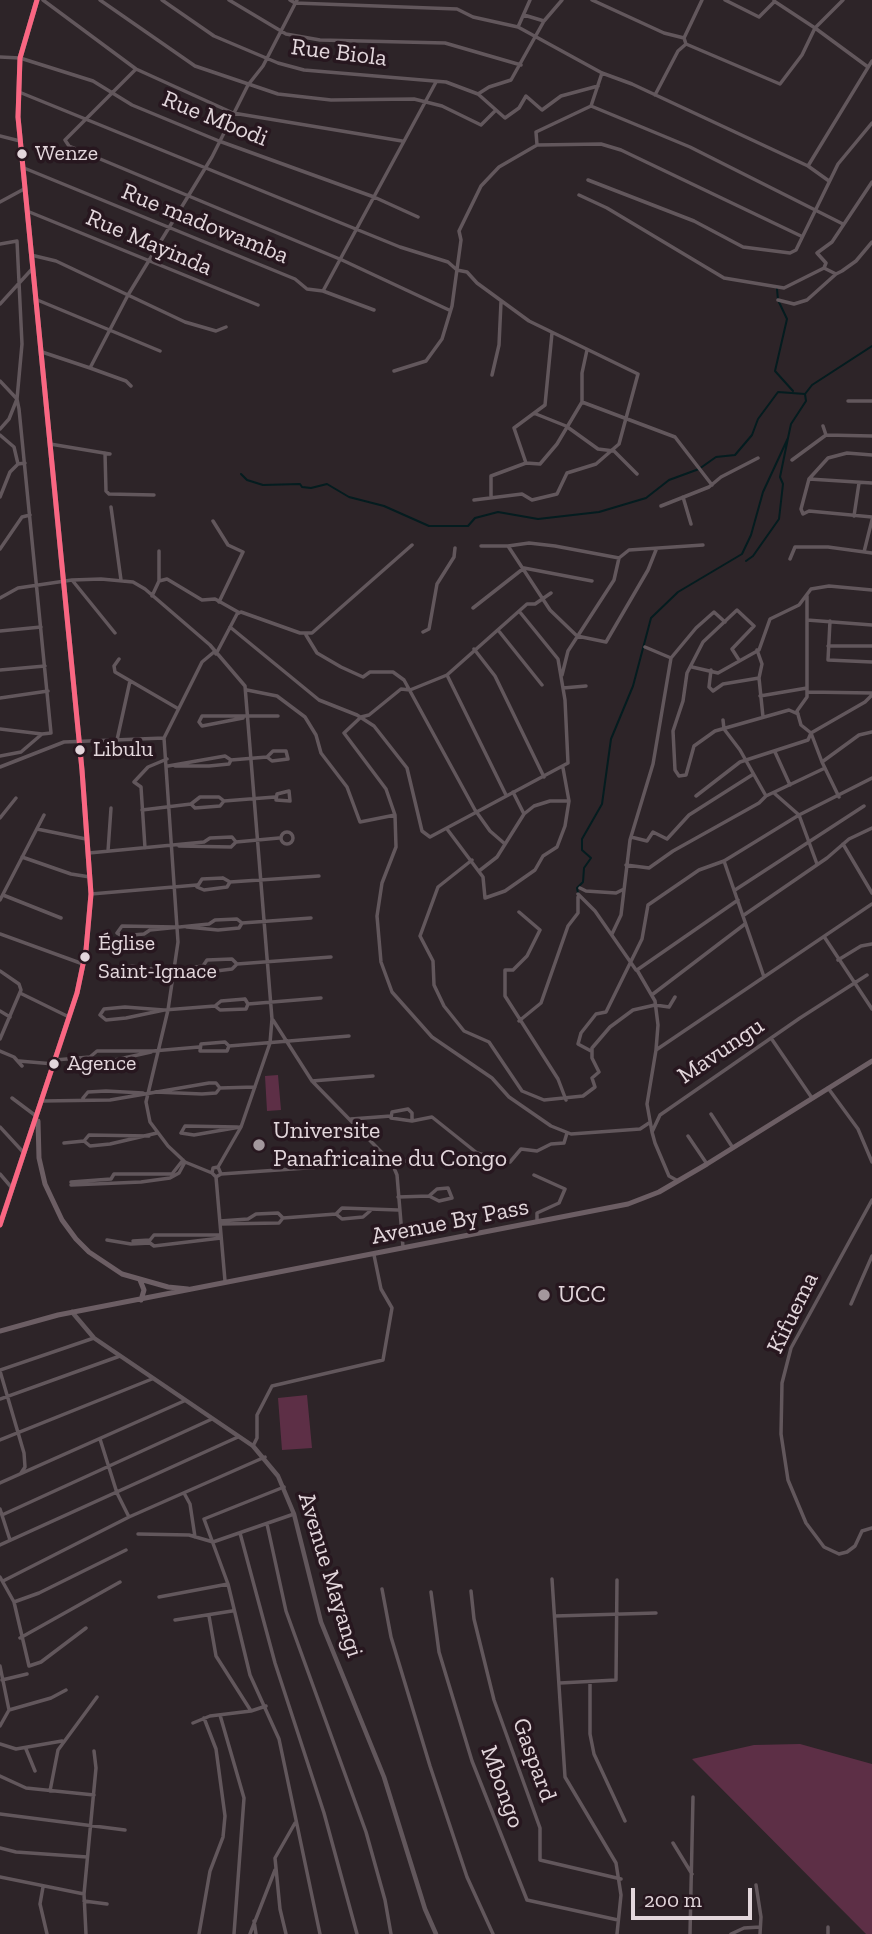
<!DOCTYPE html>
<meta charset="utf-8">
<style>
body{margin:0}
#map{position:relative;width:872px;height:1934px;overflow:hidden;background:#2d2428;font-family:"Zilla Slab",serif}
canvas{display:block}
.scale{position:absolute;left:631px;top:1888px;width:121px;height:32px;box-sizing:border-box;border:4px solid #e3d7dc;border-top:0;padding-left:9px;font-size:21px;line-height:24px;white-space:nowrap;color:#e3d7dc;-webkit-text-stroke:5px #27171f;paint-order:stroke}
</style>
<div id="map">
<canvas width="872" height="1934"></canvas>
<div class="scale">200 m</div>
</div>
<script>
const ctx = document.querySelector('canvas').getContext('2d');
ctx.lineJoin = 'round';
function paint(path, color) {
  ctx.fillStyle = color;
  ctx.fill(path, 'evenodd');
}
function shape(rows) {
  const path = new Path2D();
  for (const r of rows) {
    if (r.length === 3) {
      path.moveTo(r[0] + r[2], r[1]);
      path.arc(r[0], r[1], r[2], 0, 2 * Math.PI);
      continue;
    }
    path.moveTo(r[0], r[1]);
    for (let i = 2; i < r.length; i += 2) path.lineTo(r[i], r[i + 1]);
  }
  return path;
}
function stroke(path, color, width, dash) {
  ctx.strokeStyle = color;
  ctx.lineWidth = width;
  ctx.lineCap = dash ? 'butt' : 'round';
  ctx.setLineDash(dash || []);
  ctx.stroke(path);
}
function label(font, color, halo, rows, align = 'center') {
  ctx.font = font + ' "Zilla Slab",serif';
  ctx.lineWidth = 7;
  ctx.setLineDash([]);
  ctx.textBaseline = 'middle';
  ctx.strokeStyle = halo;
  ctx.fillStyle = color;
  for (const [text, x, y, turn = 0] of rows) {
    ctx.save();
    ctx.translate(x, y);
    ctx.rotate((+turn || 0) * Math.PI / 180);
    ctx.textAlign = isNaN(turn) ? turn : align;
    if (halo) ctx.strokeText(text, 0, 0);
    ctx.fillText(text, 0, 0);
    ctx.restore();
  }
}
const green = shape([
 [278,1075,281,1110,267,1111,265,1076],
 [307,1395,312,1448,282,1450,278,1398],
 [800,1744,872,1764,872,1934,866,1934,692,1759,754,1745]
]);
const stream = shape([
 [777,289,778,300,787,319,775,371,793,391],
 [241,474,247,480,263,485,300,484,302,487,311,488,327,484,349,497,384,506,429,526,468,526,475,518,498,512,538,519,599,512,646,498,669,480,699,469,716,457,735,455,752,435,758,419,778,392,805,394],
 [746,561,753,556,779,519,783,484,780,477,788,438,791,424,806,401,805,394,812,385,872,346],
 [578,893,577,888,583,882,584,868,591,858,582,850,582,839,602,804,611,739,633,686,651,618,678,592,742,554,751,535,763,492,788,438]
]);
const minor = shape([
 [43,0,136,69,233,113,402,141],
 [100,0,195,66,278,94,331,100,414,99,442,106,481,125,495,111],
 [162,0,214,36,278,63,304,70,446,82,478,94,489,87,511,80,544,21,562,0],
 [229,0,286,34,320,40,445,43,521,65],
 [290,0,295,3,457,9,473,17,518,27,602,73,632,84,808,166,829,181],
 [592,0,664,33,684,38,702,0],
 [725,0,759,17,774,2],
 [774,1,815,28,843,0],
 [524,15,544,21],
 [518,27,530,0],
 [686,44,780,84,802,55,815,28,868,67],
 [0,57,20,58,93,81,132,105,219,141,374,197,418,217],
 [136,69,65,140,69,146,342,260,449,310],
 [19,92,400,247,448,262,457,270,467,272,477,283,529,321,638,374,619,444,596,464,567,473,557,494,532,500,522,494,474,500],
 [478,94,505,118,519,108,526,96,542,110,561,96,598,86],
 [655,95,678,51,686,44,684,38],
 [591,106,690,147,843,224],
 [0,136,20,141],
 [537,145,536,132,591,106,602,73],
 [808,166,872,61],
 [24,168,295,279,307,289,323,291,374,310],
 [588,180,694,221,743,247,790,253,796,250,838,164,872,123],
 [579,195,607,208,724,278,784,288,824,268,826,263,817,253,832,242,872,182],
 [0,202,24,189],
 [27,211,258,305],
 [0,244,17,241,22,344,17,399,9,419,0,429],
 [31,255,56,261,185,322,216,331,226,327],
 [824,268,836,274,842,271,856,261,872,242],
 [323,291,436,82],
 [35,299,160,351],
 [778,300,794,304,807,300,836,274],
 [0,304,32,269],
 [42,352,90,368,128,295,212,157,248,85,263,66,297,0],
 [90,368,126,381,131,386],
 [394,371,426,361,442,339,452,306,461,240,459,231,481,186,499,167,537,145,601,144,621,150,801,236],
 [492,375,499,345,501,302],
 [0,381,17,399,19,409,51,733,42,734,21,752,0,756],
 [848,401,872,401],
 [582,402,675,437,712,485],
 [536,414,566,426,598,449,614,451,637,474],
 [823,426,826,435,872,436],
 [0,435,14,447,18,464],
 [50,444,110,454],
 [105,453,106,491,109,494,154,495],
 [872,455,847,453,828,458,809,479,801,509,803,514,809,511,872,517],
 [792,460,826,435],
 [526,463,514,428,545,405,552,333],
 [809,479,872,483],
 [491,496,491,476,526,463,540,464,557,444,582,402,582,373,587,350],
 [0,497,10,472,18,464,25,463],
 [683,497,691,524],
 [661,506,709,487,721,477,758,458],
 [111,507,121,580],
 [854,516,859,483],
 [213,521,228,545,243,552,219,602],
 [481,546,508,546,550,610,577,636,606,642,648,570,656,550],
 [508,546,529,543,555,546,619,558],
 [0,549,22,517,30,515],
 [864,552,872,520],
 [790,559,795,547,828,547,872,553],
 [72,580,115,633],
 [159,581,167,579,202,600,215,599,238,612],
 [551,593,535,604,527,604,447,675,410,690,401,689,369,715,361,717,344,733,386,789,395,815,396,847,382,883,377,916,381,962,392,992,432,1037,492,1078,509,1097,551,1126,571,1134,640,1129,649,1123],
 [152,596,159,581,159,551],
 [807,596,807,697,797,711,801,725,811,733,822,762],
 [0,598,18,588,72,580,101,579,133,582,145,589,210,645,245,686,272,1019,270,1043,241,1127,218,1167],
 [473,608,524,568,592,581],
 [807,620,872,625],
 [830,621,828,660,872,662],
 [230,627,319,700,357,715,374,726,407,768,422,831,430,837,568,763,565,700,558,659,519,611],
 [498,630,542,685],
 [0,631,41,627],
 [423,632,429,629,437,584,454,557,455,548],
 [306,635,317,653,341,667,363,677,370,672,393,672,404,680,475,810,490,831,505,844],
 [828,646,872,646],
 [645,647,671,658],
 [474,649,495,676,544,777],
 [757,650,762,664,759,678,763,717],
 [216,654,237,614,241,612,300,633,312,633,412,545],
 [119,659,114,666,115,672,177,708],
 [739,660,732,649,754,626,737,610,703,642,687,673,683,701,673,731,675,770,679,776,686,775,694,746,715,731,789,710,798,714],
 [692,667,718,673,759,650,770,619,799,605,811,589,829,586,872,590],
 [0,670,45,666],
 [711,670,709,687,713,691,723,684,759,678],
 [447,675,506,795],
 [562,675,568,651,614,580,619,558,629,550,703,545],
 [563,688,586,686],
 [247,690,277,696,305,717,316,735,321,753,347,787,360,822,395,815],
 [807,692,872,693],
 [760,696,807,688],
 [0,698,48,691],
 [243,718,202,726,199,722,202,716,278,716],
 [723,720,724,729,740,750,766,796],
 [0,729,42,734],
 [117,740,130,681],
 [273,751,286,751,288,759,272,761,267,757,273,751],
 [775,752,790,785],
 [168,766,225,756,231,760],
 [175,766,209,766,229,764,231,760,267,757],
 [0,767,64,742,164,738],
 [289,791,290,801,276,800,277,794,289,791],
 [513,792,524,814],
 [774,793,799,815,817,864],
 [696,796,740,762,808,740,811,733,865,702,872,695],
 [839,797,822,762,859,735,872,732],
 [224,801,220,806,195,808,191,804,200,797,219,797,224,801,275,797],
 [142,810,191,804],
 [0,818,16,798],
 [37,829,86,839],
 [447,829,483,877,485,898,505,891,535,870,543,856,557,847,565,826,569,801,563,768],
 [287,838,6],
 [631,837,647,841,653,832,667,839,689,815,752,775],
 [236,842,279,838],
 [843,844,872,893],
 [179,846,231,847,236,842],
 [145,848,141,787,134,782,148,767,167,759],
 [108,851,111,808],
 [89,853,204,842,210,838,232,837,236,842],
 [22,857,71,874,90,877],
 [472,860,438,887,420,936,433,961,434,985,444,1006,464,1031,489,1042,522,1091,544,1100,583,1096,595,1087,592,1078,599,1072,592,1058,592,1048,610,1027,633,1010,655,1005,669,1007,675,997],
 [724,861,764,977],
 [626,865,649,868,673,851,759,803,766,796,825,768],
 [479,871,497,857,524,814,534,806,550,801,569,801],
 [223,878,230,882,227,887,204,890,197,887,202,879,223,878],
 [230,882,319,876],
 [580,888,586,891,616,893,624,889],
 [735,890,864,806],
 [91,894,197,885],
 [578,894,595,911,636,970],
 [3,895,61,918],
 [0,900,44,815],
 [519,912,540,930,527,956,513,970,505,970,505,996,558,1079,566,1100],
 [744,915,827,858,849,839,872,828],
 [175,927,122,926,117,933,122,936,144,934,150,930,209,924,215,920,237,919,242,923],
 [187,927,218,930,239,928,242,923,311,918],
 [0,934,83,964],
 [612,934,621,915,630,840,653,764,671,658,696,628,714,612,725,622],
 [825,938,872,1009],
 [232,959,237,964,232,969,208,972,203,966,207,960,232,959],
 [838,960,861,946,872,944],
 [237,964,331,957],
 [172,968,142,969,133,966,124,967,121,972,128,977,203,966],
 [0,971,19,984,21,990,0,1039],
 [20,993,69,1017],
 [653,994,745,924],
 [245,999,248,1004,246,1009,220,1010,215,1006,221,1001,245,999],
 [248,1004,321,998],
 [164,1010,126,1018,106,1020,100,1015,104,1009,125,1007,164,1010,215,1006],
 [0,1011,10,1017],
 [273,1020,312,1081,392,1163,397,1175,403,1247],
 [519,1021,541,1003,568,926,578,913,578,897],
 [771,1038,812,1098],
 [225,1042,229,1046,227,1051,200,1051,201,1044,225,1042],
 [229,1046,349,1036],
 [656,1050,658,1025,655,1001,637,970,738,900],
 [0,1051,14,1057,22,1066],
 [591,1051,578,1044,581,1033,596,1014,606,1012,642,939,648,905,699,870,724,861,799,815,872,778],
 [90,1057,97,1051,153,1051,199,1047],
 [55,1060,90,1057,95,1061,115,1060,151,1052],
 [19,1061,54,1064],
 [312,1081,373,1076],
 [828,1088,858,1129,872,1162],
 [155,1092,202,1094,216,1093,220,1088,255,1087],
 [12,1098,36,1116],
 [83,1098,88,1092,106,1091,143,1093],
 [42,1101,110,1100,209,1083,216,1083,220,1088],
 [408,1109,412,1113,412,1121,391,1118,392,1112,408,1109],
 [711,1114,733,1148],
 [351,1119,391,1116],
 [412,1121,432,1117,477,1153,510,1162,521,1149,537,1151,551,1144,564,1143,567,1133],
 [0,1127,24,1153],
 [237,1127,185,1126,181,1133,194,1135,240,1127],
 [652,1132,647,1104,656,1050,872,904],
 [688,1136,707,1164],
 [84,1141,90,1146,110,1144,157,1133],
 [64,1143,84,1141,89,1135,149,1136],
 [212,1173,185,1162,168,1146,150,1122,146,1102,168,1010,178,942,164,738,202,662,214,652],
 [0,1174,12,1188],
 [221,1174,421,1160],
 [534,1175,565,1189,559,1203,537,1213,537,1221],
 [216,1177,221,1174,218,1167,213,1168,212,1173,216,1177,225,1281],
 [678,1181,669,1176,655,1143,652,1132,660,1115,800,1018,867,975],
 [71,1182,111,1179,114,1174,172,1174,183,1160],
 [71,1185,141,1182,170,1178,179,1173,185,1162],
 [398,1197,429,1196,439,1201,452,1198,448,1188,437,1189,429,1196],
 [872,1200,791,1348,782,1383,781,1434,788,1480,806,1523,824,1547,839,1554,847,1552,855,1546,862,1531,872,1528],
 [370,1211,363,1217,342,1219,336,1214,342,1208,398,1210],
 [220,1221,248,1219,256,1214,278,1213,283,1218],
 [220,1224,279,1223,283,1218,336,1214],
 [107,1240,131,1244,150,1243,154,1246,221,1238],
 [133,1241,150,1240,154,1235,221,1235],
 [851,1304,872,1256],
 [0,1370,94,1338],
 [0,1371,24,1453,25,1467,21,1473],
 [0,1399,120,1356],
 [100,1439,117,1493,129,1517],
 [0,1440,152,1379],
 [253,1446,257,1438,257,1415,272,1386,383,1360,392,1308,381,1289,374,1255],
 [0,1483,184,1401],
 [284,1487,204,1519,228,1584,250,1675,279,1739,320,1934],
 [184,1493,190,1504,195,1537],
 [0,1509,10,1540],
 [2,1515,212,1419],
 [267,1524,286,1611,366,1832,385,1900,391,1934],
 [240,1533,275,1663,324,1813,357,1934],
 [138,1534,189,1535,213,1542,294,1514],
 [0,1545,238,1437],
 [0,1577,14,1602,29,1666,41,1662,86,1628],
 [552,1579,565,1777,616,1863,621,1895,617,1934],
 [3,1581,129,1517,265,1457],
 [382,1589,391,1637,430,1766,467,1877,493,1934],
 [471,1591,474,1619,494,1700,540,1828,540,1860,621,1879],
 [431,1592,439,1652,472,1761,527,1900,618,1920],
 [159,1597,228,1584],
 [14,1602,39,1593,126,1550],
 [209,1616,216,1656,251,1711],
 [555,1616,656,1613],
 [175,1620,232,1611],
 [20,1638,120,1582],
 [0,1666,9,1710,51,1698,66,1690],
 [2,1680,27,1674],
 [590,1682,590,1734,594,1754,625,1821],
 [560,1683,616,1680,617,1580],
 [220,1715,244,1798,234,1934],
 [193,1723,210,1716,251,1711,266,1706],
 [0,1726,9,1710],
 [0,1744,16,1749,62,1741],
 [26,1749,35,1771],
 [0,1776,26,1788,94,1795],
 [50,1791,58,1750,97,1697],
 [0,1814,125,1830],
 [673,1843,692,1874],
 [0,1848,16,1852,87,1857],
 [0,1877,84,1894],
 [756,1885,761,1917,760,1934],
 [43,1887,40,1904,47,1934],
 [84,1901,107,1904],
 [254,1921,256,1934],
 [828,1927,828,1934],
 [86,1934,84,1894,96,1768,94,1751],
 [199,1934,210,1871,223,1837,225,1816,216,1749,204,1718],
 [250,1934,275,1870],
 [286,1934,280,1909,275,1858,295,1823],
 [690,1934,693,1797],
 [731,1934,744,1928,760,1927]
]);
const tertiary = shape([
 [72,1312,94,1338,253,1446,278,1476,294,1514,321,1622,384,1777,425,1909,436,1934]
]);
const trunk = shape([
 [38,1121,39,1158,45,1184,62,1220,76,1239,89,1252,122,1274,168,1287,188,1289],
 [0,1225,77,993,86,950,91,894,82,770,18,117,20,58,37,0],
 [140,1280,144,1290,141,1300],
 [0,1331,58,1315,628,1204,659,1192,707,1164,872,1061]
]);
const bus1 = shape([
 [0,1225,77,993,86,950,91,894,82,770,18,117,20,58,37,0]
]);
const markers = [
 [22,154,6,"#e3d7dc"],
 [80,750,6,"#e3d7dc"],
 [85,957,6,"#e3d7dc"],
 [54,1064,6,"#e3d7dc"],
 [259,1145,7,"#a3989d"],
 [544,1295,7,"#a3989d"]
];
const busNames = [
 ["Wenze",35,154],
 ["Libulu",93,750],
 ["Église",98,944],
 ["Saint-Ignace",98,972],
 ["Agence",67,1064]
];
const streetNames = [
 ["Rue Biola",339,53,7],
 ["Rue Mbodi",215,119,22],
 ["Rue madowamba",205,224,22],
 ["Rue Mayinda",149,243,23],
 ["Mavungu",721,1051,-34],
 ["Avenue By Pass",450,1222,-11],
 ["Kifuema",793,1313,-64],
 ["Avenue Mayangi",330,1575,73],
 ["Gaspard",534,1760,70],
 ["Mbongo",502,1787,70]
];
const poiNames = [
 ["Universite",273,1131],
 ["Panafricaine du Congo",273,1159],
 ["UCC",558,1295]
];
paint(green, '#5d2f46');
stroke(stream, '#041c1f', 2);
stroke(minor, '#62575c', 3.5);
stroke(tertiary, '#62575c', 4.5);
stroke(trunk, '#6c5e64', 5);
stroke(bus1, '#fa6682', 5);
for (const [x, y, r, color] of markers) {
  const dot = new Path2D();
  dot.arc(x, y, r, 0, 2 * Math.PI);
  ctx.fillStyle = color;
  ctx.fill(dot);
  stroke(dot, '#27171f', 2.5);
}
label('22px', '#e3d7dc', '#27171f', busNames, 'left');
label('24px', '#e3d7dc', '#27171f', streetNames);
label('24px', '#e3d7dc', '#27171f', poiNames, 'left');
</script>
